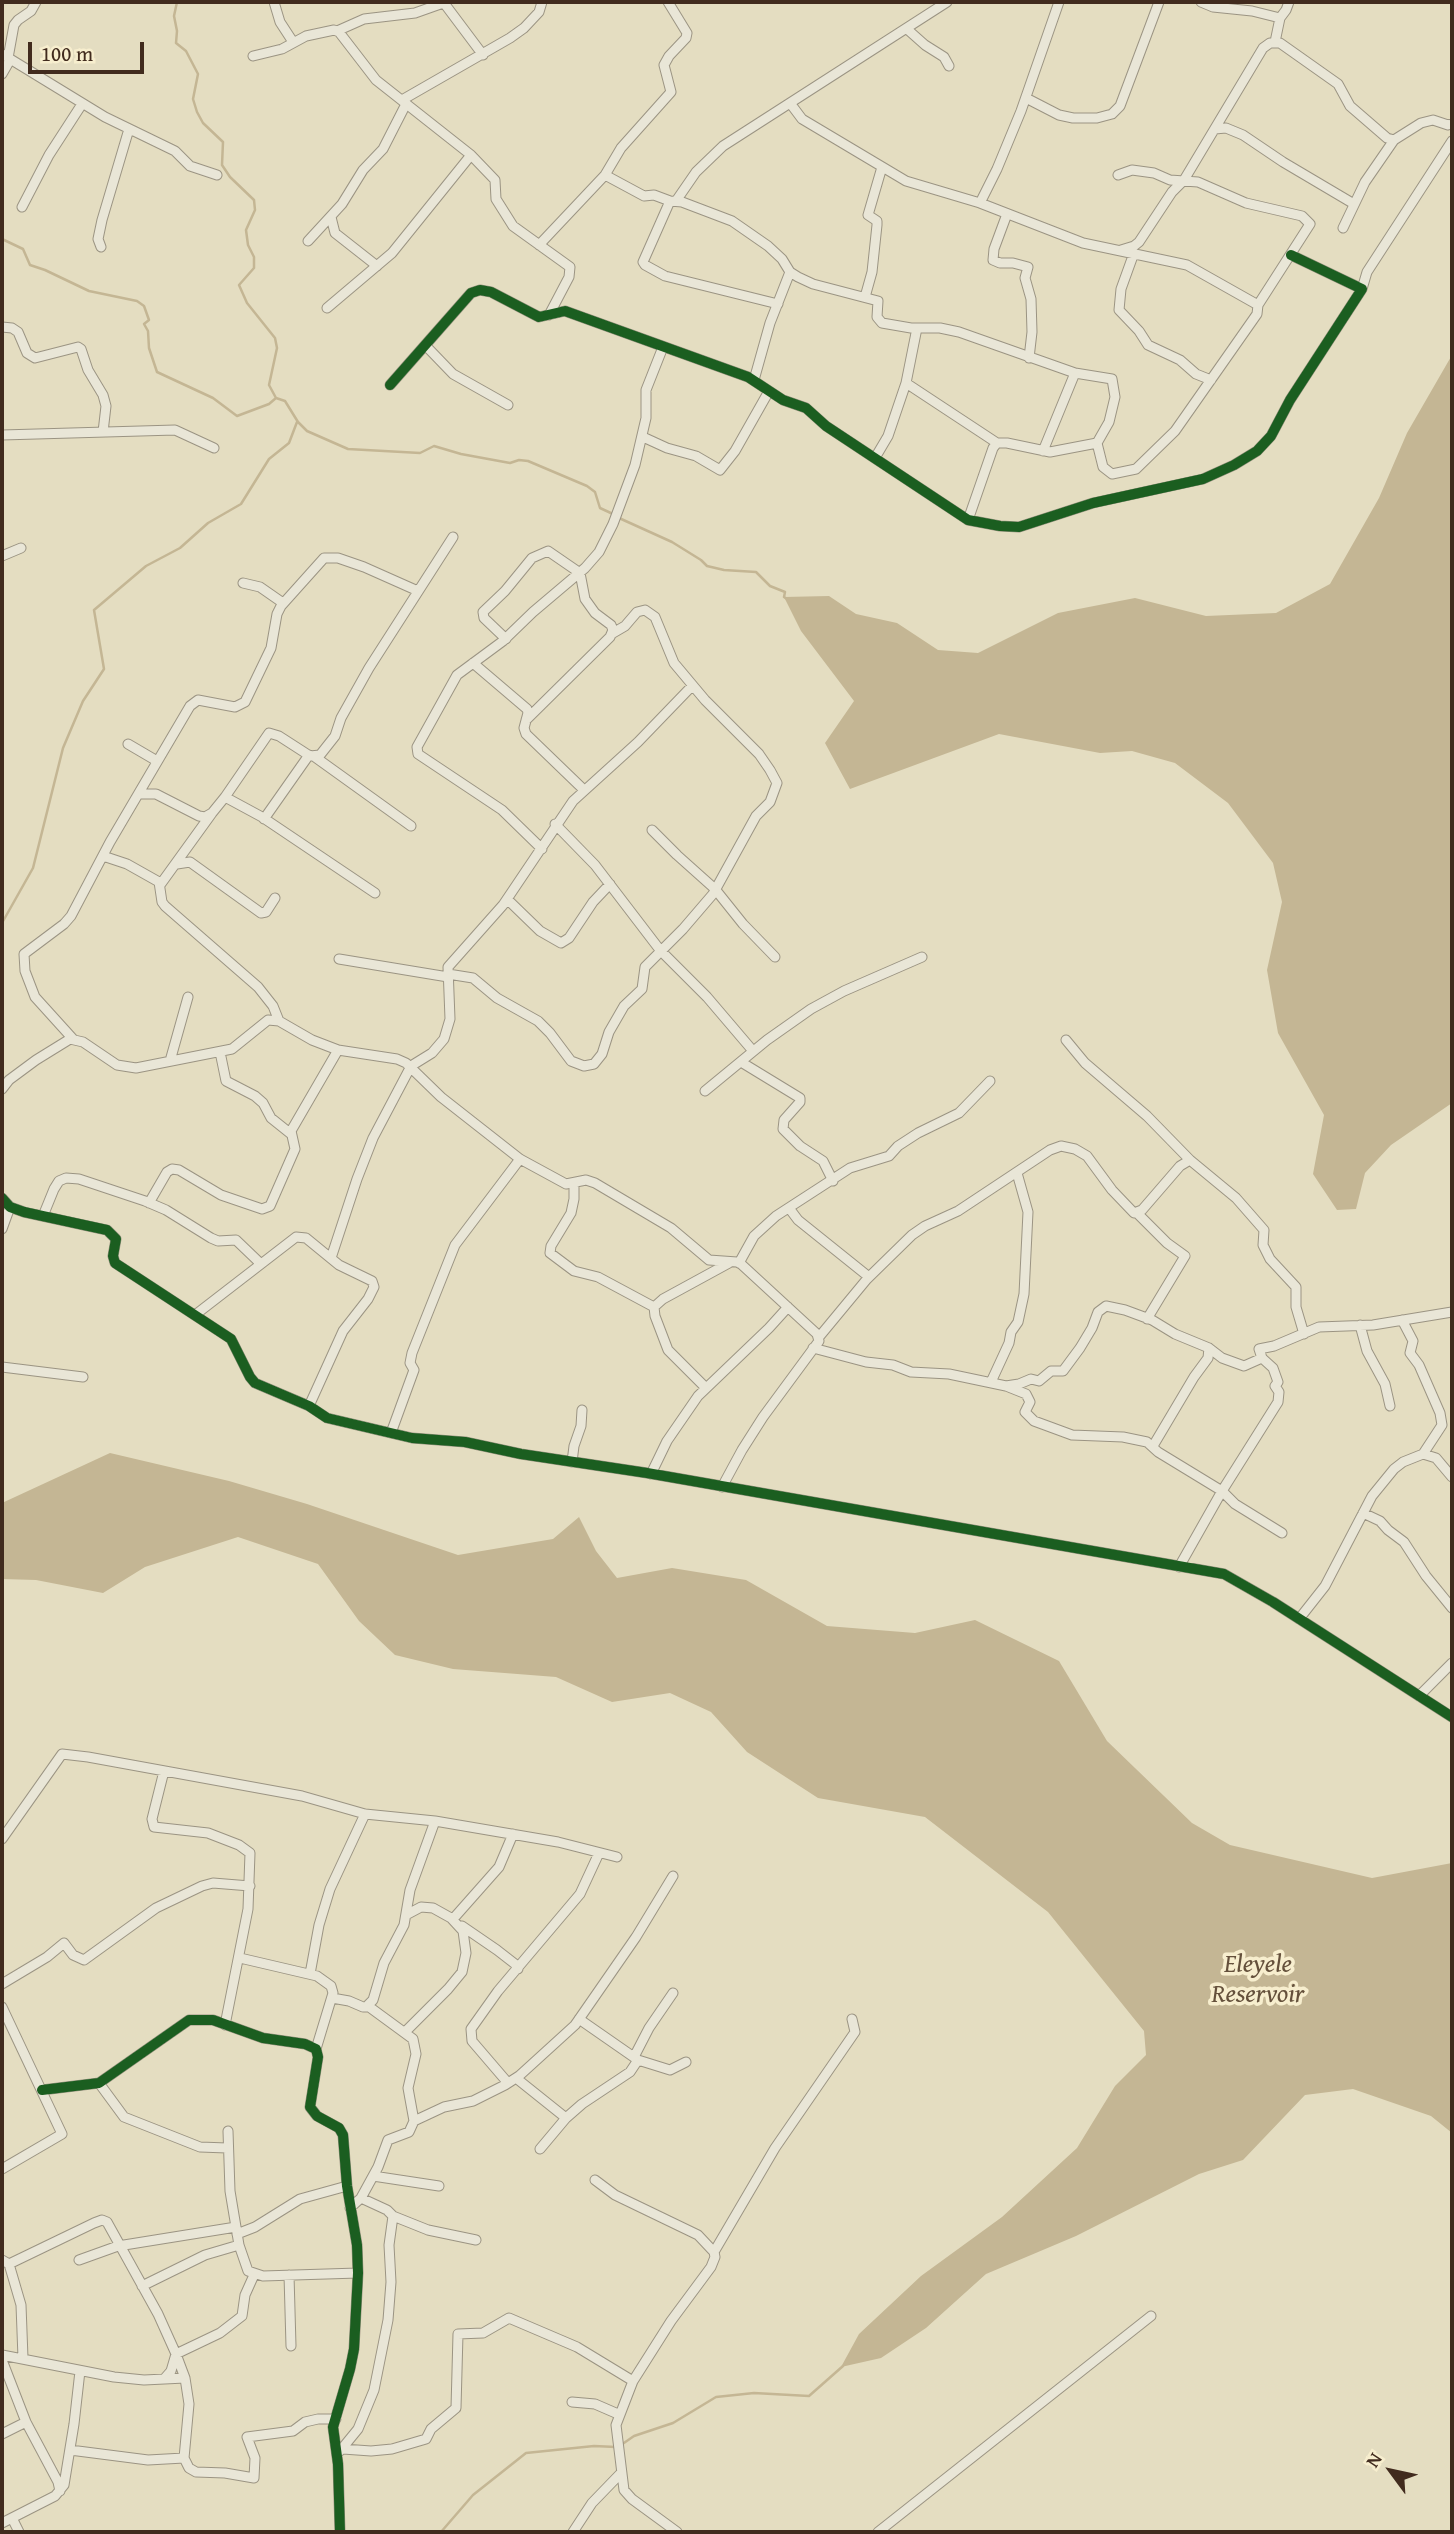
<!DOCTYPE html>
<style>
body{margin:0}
#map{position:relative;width:1454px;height:2534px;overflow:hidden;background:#e4ddc1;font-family:"Gentium Book Plus",serif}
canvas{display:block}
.frame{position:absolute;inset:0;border:4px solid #412b1e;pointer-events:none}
.north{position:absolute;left:1356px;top:2436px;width:70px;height:70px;-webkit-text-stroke:5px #f7eece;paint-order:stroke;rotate:303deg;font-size:19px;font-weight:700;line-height:28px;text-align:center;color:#412b1e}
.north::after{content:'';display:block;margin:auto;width:24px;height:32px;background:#412b1e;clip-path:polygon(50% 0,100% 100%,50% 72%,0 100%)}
.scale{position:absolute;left:28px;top:42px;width:116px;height:32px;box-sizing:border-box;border:4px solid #412b1e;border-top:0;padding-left:9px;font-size:21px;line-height:24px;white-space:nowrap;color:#412b1e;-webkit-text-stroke:5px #f7eece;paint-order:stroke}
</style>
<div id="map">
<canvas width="1454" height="2534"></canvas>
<div class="frame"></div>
<div class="north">N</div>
<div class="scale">100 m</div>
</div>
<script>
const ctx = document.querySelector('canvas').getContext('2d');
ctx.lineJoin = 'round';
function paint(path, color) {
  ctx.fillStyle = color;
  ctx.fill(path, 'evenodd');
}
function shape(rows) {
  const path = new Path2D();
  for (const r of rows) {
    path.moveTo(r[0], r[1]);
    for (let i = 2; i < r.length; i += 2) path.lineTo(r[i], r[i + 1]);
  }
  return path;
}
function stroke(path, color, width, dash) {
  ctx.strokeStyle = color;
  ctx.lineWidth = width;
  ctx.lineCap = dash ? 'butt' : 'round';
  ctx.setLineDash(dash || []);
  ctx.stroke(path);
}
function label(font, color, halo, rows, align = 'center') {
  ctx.font = font + ' "Gentium Book Plus",serif';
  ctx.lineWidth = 7;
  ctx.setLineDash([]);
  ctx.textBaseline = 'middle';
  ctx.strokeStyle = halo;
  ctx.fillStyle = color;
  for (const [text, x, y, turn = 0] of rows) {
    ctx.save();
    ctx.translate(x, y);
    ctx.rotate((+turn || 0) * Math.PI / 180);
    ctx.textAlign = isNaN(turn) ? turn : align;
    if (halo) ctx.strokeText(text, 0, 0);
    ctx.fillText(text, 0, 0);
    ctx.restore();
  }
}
const water = shape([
 [1452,355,1452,1103,1391,1145,1365,1173,1356,1209,1337,1210,1313,1174,1324,1115,1278,1033,1267,970,1282,902,1273,863,1228,803,1175,763,1132,751,1100,753,999,734,850,789,825,743,854,701,801,631,784,597,829,596,856,614,897,623,938,650,978,653,1058,613,1135,598,1206,616,1276,613,1330,584,1379,498,1407,433],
 [110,1453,229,1481,307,1504,458,1555,553,1539,579,1517,596,1551,617,1578,672,1568,746,1580,827,1626,915,1633,975,1620,1059,1661,1107,1741,1192,1823,1230,1845,1372,1878,1452,1863,1452,2133,1431,2116,1353,2089,1305,2095,1243,2160,1199,2174,1076,2236,986,2274,926,2328,881,2358,841,2367,859,2334,921,2276,1002,2217,1077,2148,1115,2086,1146,2055,1144,2031,1048,1912,925,1817,818,1798,747,1752,711,1712,670,1693,612,1702,556,1677,453,1669,395,1655,359,1621,318,1564,238,1537,145,1567,103,1593,36,1580,2,1579,2,1503]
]);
const stream = shape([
 [177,2,174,16,177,31,176,43,186,51,198,74,193,99,197,112,203,123,223,142,222,165,230,177,254,200,255,210,246,230,248,245,254,257,254,268,239,285,247,303,275,338,277,348,269,385,276,398],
 [2,239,23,249,30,265,45,270,89,291,137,301,144,306,149,320,144,324,148,331,149,348,157,372,213,398,237,416,269,404,276,398,285,401,298,422,307,431,348,449,420,453,434,446,461,454,510,463,519,460,528,461,587,486,595,492,600,508,613,514],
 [619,518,672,542,701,560,707,566,724,570,756,572,770,586,785,592,784,597,787,599],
 [2,923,33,868,63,748,83,701,104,669,94,610,146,566,180,548,208,523,241,504,269,459,289,443,297,422],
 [621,2445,634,2436,673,2423,716,2397,754,2393,809,2396,843,2366],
 [441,2532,473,2495,526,2453,594,2446,616,2447]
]);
const minor = shape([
 [274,2,280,22,293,42],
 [1201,2,1213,7,1252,11,1280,18,1275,42],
 [444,3,483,55],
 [1280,18,1286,10,1289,2],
 [907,29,925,45,944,57,949,66],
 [337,31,364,19,415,13,446,2],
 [2,54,105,117,175,151,190,166,217,175],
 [253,56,282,49,306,36,334,30,339,32,376,80,471,155,495,180,496,199,513,226,570,267,569,277,549,315],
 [8,58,14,25,18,20,31,11,36,2],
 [2,74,10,60],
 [1026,98,1059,115,1073,118,1097,118,1112,114,1120,106,1159,2],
 [402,100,510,38,524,28,539,12,542,2],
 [790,103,802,119,906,181,980,203,1083,243,1187,265,1258,305,1257,314,1175,431,1136,469,1112,474,1103,467,1097,443,1050,452,1007,443,997,443,993,448,968,520],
 [1215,129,1226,128,1243,135,1283,162,1354,204],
 [605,175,621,148,671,92,664,65,669,56,686,38,687,33,668,2],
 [1118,175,1132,170,1154,173,1170,180,1198,182,1246,203,1302,216,1310,224,1258,305],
 [670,201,643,262,645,265,665,276,778,304],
 [676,201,696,172,723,146,947,2],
 [980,203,997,169,1021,111,1059,2],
 [22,207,49,155,82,104],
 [1007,214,994,249,993,260,1000,263,1013,263,1028,267,1025,278,1031,299,1032,332,1029,358],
 [331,217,335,233,377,266],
 [1343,228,1365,182,1394,140],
 [308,241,342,204,363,170,383,149,406,104],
 [539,245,605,175,644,196,654,195,670,201,682,202,732,221,768,246,782,259,790,272,798,277,813,284,878,301,877,317,882,323,911,328,940,328,959,332,1075,373,1112,379,1115,397,1109,422,1097,443],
 [101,247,98,239,102,220,129,129],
 [1121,250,1134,246,1139,242,1172,192,1184,180,1263,48,1270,43,1280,43,1338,84,1350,106,1387,138,1394,140,1421,123,1433,120,1448,125,1452,124],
 [1134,253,1121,289,1119,310,1139,331,1148,345,1180,360,1196,374,1211,380],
 [1362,289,1367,272,1452,141],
 [865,297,872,272,877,225,877,221,868,215,882,167],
 [327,308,392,253,471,155],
 [2,327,12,328,18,332,27,353,35,358,78,347,81,349,88,370,103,395,106,406,103,432],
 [917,328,906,383,997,443],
 [426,346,453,374,508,405],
 [754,380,770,323,790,272],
 [390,385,471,293,480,290,491,292,539,317,565,311,748,377,783,400,806,408,826,426,968,520,1000,526,1019,527,1093,503,1203,479,1234,465,1257,451,1271,436,1290,400,1362,289,1291,255],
 [2,435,175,430,214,448],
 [643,437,667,448,696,456,720,470,735,451,769,391],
 [1043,451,1075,373],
 [875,458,888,436,906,383],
 [2,556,21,548],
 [243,583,260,587,283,603],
 [506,639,484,618,483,612,505,591,532,558,548,551,580,573,585,599,595,613,611,625,613,630,610,637,526,720],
 [473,663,527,709,528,713,524,728,526,734,583,789],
 [128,744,157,761],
 [315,757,411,826],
 [140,794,156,794,199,816,205,817,212,813,225,797,269,733,279,736,310,756,320,755,335,736,341,718,369,668,453,537],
 [225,797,262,817,375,893],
 [264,819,309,755],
 [555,824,595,865,660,950,707,997,753,1051],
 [652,830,677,855,715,889,743,924,775,957],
 [542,849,502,810,418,754,417,747,457,675,503,641,533,612,585,568,599,552,613,524,635,465,646,418,646,390,663,347],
 [103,856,127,864,159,882,162,902,165,906,258,987,273,1006,279,1021],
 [177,864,190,862,261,913,266,912,275,898],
 [160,885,212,813],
 [507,899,540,931,561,943,569,938,593,902,610,884],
 [339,959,448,977],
 [448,974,473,978,497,998,538,1021,550,1033,571,1061,584,1066,594,1064,602,1054,609,1032,624,1006,642,989,645,967,683,929,713,894,756,816,770,802,777,783,770,770,759,754,705,700,674,663,655,617,645,610,637,612,625,626,613,633],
 [73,1039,35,997,25,971,24,954,64,924,71,916,110,842,190,706,198,700,235,707,245,702,271,648,277,614,281,606,324,558,338,558,364,567,418,591],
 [1066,1040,1085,1063,1147,1116,1190,1160],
 [220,1052,226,1081,255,1096,263,1103,271,1118,291,1134],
 [170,1061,188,997],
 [741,1062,800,1098,800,1102,784,1120,783,1129,800,1146,823,1161,833,1181],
 [2,1089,9,1080,36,1060,70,1039,83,1042,117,1065,136,1068,232,1049,268,1020,279,1021,312,1040,338,1050,397,1059,406,1063,441,1097,520,1159,566,1184,586,1180,595,1183,671,1228,709,1260,737,1262,741,1264,817,1334,819,1341,763,1417,742,1450,722,1487],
 [705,1091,767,1040,811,1009,844,991,922,957],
 [574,1184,574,1199,571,1213,551,1246,550,1253,574,1271,598,1277,654,1307],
 [2,1198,10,1207,24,1212,107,1230,116,1239,113,1256,115,1263,231,1339,250,1377,255,1383,309,1406,327,1418,412,1438,465,1442,521,1454,647,1473,1224,1574,1273,1602,1452,1717],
 [149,1203,167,1172,172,1169,179,1170,221,1195,262,1209,270,1206,295,1149,291,1131,338,1050],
 [789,1208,798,1220,869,1277],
 [1137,1213,1167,1243,1185,1256,1147,1319],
 [43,1216,54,1189,59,1181,66,1178,79,1179,145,1201,166,1210,211,1238,218,1241,236,1240,261,1264],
 [2,1229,10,1207],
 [331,1258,357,1179,373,1138,411,1066,432,1053,444,1039,450,1019,448,967,503,905,573,801,638,742,692,686],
 [739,1263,754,1236,776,1216,850,1168,889,1156,898,1146,918,1133,959,1113,990,1081],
 [195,1315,296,1237,306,1238,339,1265,372,1281,374,1287,368,1299,343,1331,309,1406],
 [1402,1320,1413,1341,1410,1353,1419,1365,1440,1413,1442,1425,1423,1454],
 [1360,1325,1367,1351,1385,1384,1390,1406],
 [819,1337,867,1279,912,1235,925,1226,958,1211,1050,1150,1061,1146,1075,1149,1087,1156,1112,1190,1134,1213,1142,1210,1180,1166,1190,1160,1236,1198,1264,1230,1263,1245,1270,1259,1296,1287,1296,1307,1304,1334],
 [813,1348,866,1362,893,1365,911,1372,949,1374,1006,1386,1026,1394,1030,1402,1025,1412,1034,1421,1072,1435,1123,1437,1147,1442,1158,1452,1222,1491,1235,1504,1282,1533],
 [1262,1358,1259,1349,1274,1346,1319,1327,1373,1325,1452,1312],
 [2,1367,83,1377],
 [991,1382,1009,1343,1011,1332,1018,1322,1024,1294,1028,1212,1017,1173],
 [1006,1386,1019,1384,1031,1379,1039,1381,1051,1371,1063,1371,1080,1348,1092,1328,1098,1312,1106,1306,1125,1310,1152,1320,1175,1334,1209,1348,1222,1358,1244,1366,1262,1358,1273,1368,1278,1382,1275,1386,1279,1392,1278,1402,1222,1491,1179,1567],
 [706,1388,668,1350,655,1316,654,1307,663,1299,729,1263],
 [391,1433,414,1370,410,1363,412,1353,455,1245,520,1159],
 [1153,1446,1194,1377,1208,1358,1209,1348],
 [572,1462,574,1446,581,1426,582,1410],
 [651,1474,667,1441,698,1396,769,1328,788,1307],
 [1363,1513,1380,1521,1388,1530,1404,1542,1426,1576,1452,1608],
 [1299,1619,1325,1586,1372,1496,1394,1469,1403,1462,1423,1454,1436,1458,1452,1477],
 [1419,1696,1452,1663],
 [164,1771,152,1819,154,1827,208,1833,239,1845,250,1853,248,1909,225,2025],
 [2,1839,62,1754,88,1757,302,1796,365,1814,435,1821,558,1842,617,1857],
 [453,1919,499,1867,513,1834],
 [462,1926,497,1950,515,1964,518,1969],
 [240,1958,317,1976,331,1986,333,1993,316,2049],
 [310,1974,319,1925,330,1889,365,1814],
 [2,1984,47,1957,64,1943,73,1955,84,1960,156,1908,202,1886,213,1883,250,1886],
 [332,1998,349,2001,363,2007,366,2007,373,2000,384,1963,404,1925,410,1890,435,1821],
 [368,2006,413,2039,416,2054,408,2088,414,2121],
 [2,2007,62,2134,2,2169],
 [579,2019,638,2060,670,2070,686,2062],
 [405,2032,448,1989,462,1972,466,1953,463,1931,451,1918,433,1908,421,1907,406,1915],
 [634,2057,649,2028,673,1993],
 [516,2078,566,2118],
 [99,2083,124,2117,200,2147,227,2148],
 [508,2083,472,2041,471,2029,498,1991,580,1894,599,1853],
 [42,2090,99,2083,189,2020,213,2020,263,2038,305,2044,316,2049,318,2057,310,2107,317,2116,339,2128,343,2135,347,2186,357,2245,358,2273,354,2349,350,2369,333,2427,338,2464,340,2532],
 [228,2131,230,2191,239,2245,248,2271,263,2276,358,2273],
 [540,2149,566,2118,582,2104,630,2072,638,2060],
 [373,2176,439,2186],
 [595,2180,615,2195,698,2235,714,2252,715,2257,711,2267,671,2321,633,2381,616,2425,624,2490,632,2499,677,2532],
 [350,2208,361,2198,378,2167,388,2140,409,2132,414,2121,444,2107,473,2101,505,2085,519,2076,575,2025,636,1937,673,1876],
 [393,2216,428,2230,476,2240],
 [237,2234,255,2227,300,2199,347,2186],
 [714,2252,775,2148,855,2032,852,2019],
 [2,2260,9,2264,21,2305,23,2358],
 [79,2260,118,2246,236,2227],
 [9,2264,94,2223,102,2220,107,2222,158,2314,176,2354,185,2378,189,2404,184,2458,189,2468,196,2472,225,2473,254,2478,255,2458,247,2437,293,2431,305,2422,318,2419,336,2419],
 [289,2275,291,2346],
 [142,2286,205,2255,239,2245],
 [2,2355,114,2377,144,2380,185,2378],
 [2,2360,26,2422,58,2482,60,2491],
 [164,2379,171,2371,176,2354,220,2333,242,2316,245,2295,254,2275],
 [572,2402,595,2404,618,2414],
 [2,2434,26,2422],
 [343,2449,371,2451,392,2449,426,2439,431,2429,456,2408,458,2334,483,2333,509,2318,577,2347,633,2381],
 [70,2450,148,2460,184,2458],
 [340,2451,358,2429,374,2390,388,2320,391,2282,389,2245,393,2216,387,2210,361,2198],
 [12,2518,19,2532],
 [2,2523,55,2496,64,2485,74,2424,80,2371],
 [573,2532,592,2503,621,2473],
 [878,2532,1151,2316]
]);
const cycleway = shape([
 [390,385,471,293,480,290,491,292,539,317,565,311,748,377,783,400,806,408,826,426,968,520,1000,526,1019,527,1093,503,1203,479,1234,465,1257,451,1271,436,1290,400,1362,289,1291,255],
 [2,1198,10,1207,24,1212,107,1230,116,1239,113,1256,115,1263,231,1339,250,1377,255,1383,309,1406,327,1418,412,1438,465,1442,521,1454,647,1473,1224,1574,1273,1602,1452,1717],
 [42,2090,99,2083,189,2020,213,2020,263,2038,305,2044,316,2049,318,2057,310,2107,317,2116,339,2128,343,2135,347,2186,357,2245,358,2273,354,2349,350,2369,333,2427,338,2464,340,2532]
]);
const waterNames = [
 ["Eleyele",1258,1965],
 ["Reservoir",1258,1995]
];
paint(water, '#c4b694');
stroke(stream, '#c4b694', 2.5);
stroke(minor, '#9b9483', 11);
stroke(minor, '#e9e6d7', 9);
stroke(cycleway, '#1b5e20', 10);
label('italic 26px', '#64503b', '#f7eece', waterNames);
</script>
